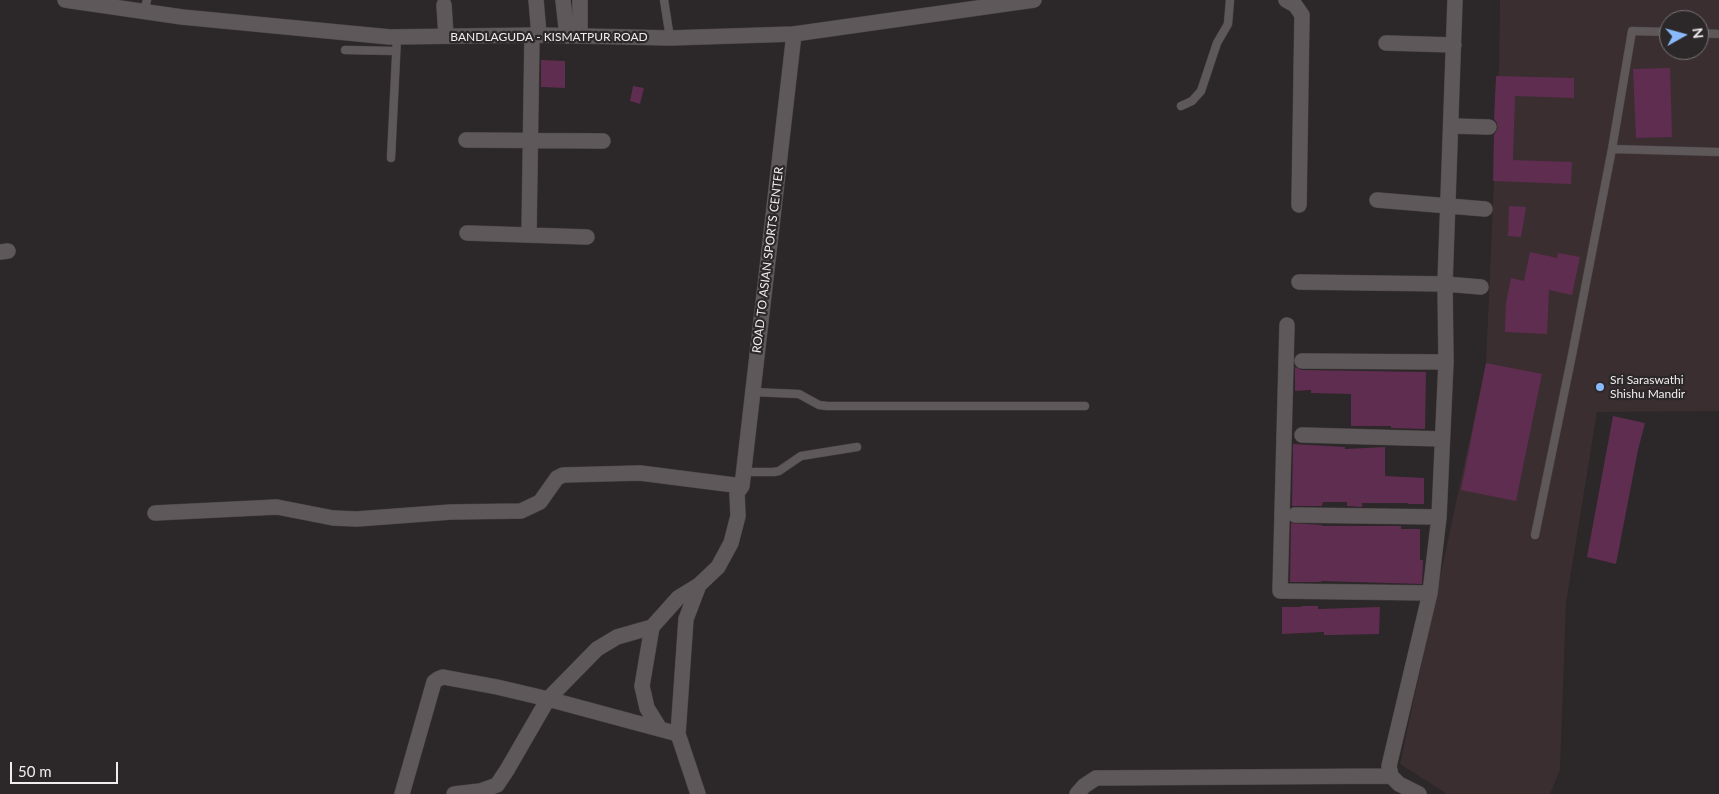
<!DOCTYPE html>
<style>
body{margin:0}
#map{position:relative;width:1719px;height:794px;overflow:hidden;background:#2c2728;font-family:Lato,sans-serif}
canvas{display:block}
.north{position:absolute;left:1659px;top:10px;width:50px;height:50px;box-sizing:border-box;background:#2c2728;border:1px solid #7b7677;border-radius:50%;rotate:83deg;font-size:14px;font-weight:700;line-height:20px;text-align:center;color:#f1edee}
.north::after{content:'';display:block;margin:auto;width:18px;height:22px;background:#8abafc;clip-path:polygon(50% 0,100% 100%,50% 72%,0 100%)}
.scale{position:absolute;left:10px;top:762px;width:108px;height:22px;box-sizing:border-box;border:2px solid #f1edee;border-top:0;padding-left:6px;font-size:15px;line-height:18px;white-space:nowrap;color:#f1edee;-webkit-text-stroke:4px #2c2728;paint-order:stroke}
</style>
<div id="map">
<canvas width="1719" height="794"></canvas>
<div class="north">N</div>
<div class="scale">50 m</div>
</div>
<script>
const ctx = document.querySelector('canvas').getContext('2d');
ctx.lineJoin = 'round';
function paint(path, color) {
  ctx.fillStyle = color;
  ctx.fill(path, 'evenodd');
}
function shape(rows) {
  const path = new Path2D();
  for (const r of rows) {
    path.moveTo(r[0], r[1]);
    for (let i = 2; i < r.length; i += 2) path.lineTo(r[i], r[i + 1]);
  }
  return path;
}
function stroke(path, color, width, dash) {
  ctx.strokeStyle = color;
  ctx.lineWidth = width;
  ctx.lineCap = dash ? 'butt' : 'round';
  ctx.setLineDash(dash || []);
  ctx.stroke(path);
}
function label(font, color, halo, rows, align = 'center') {
  ctx.font = font + ' Lato,sans-serif';
  ctx.lineWidth = 4.5;
  ctx.setLineDash([]);
  ctx.textBaseline = 'middle';
  ctx.strokeStyle = halo;
  ctx.fillStyle = color;
  for (const [text, x, y, turn = 0] of rows) {
    ctx.save();
    ctx.translate(x, y);
    ctx.rotate((+turn || 0) * Math.PI / 180);
    ctx.textAlign = isNaN(turn) ? turn : align;
    if (halo) ctx.strokeText(text, 0, 0);
    ctx.fillText(text, 0, 0);
    ctx.restore();
  }
}
const built = shape([
 [1500,0,1719,0,1719,411,1597,412,1566,603,1560,770,1550,794,1447,794,1400,764,1486,363,1499,68],
 [1669,20,1699,20,1699,50,1669,50]
]);
const building = shape([
 [541,60,565,61,565,88,541,87],
 [1670,68,1672,137,1636,138,1633,69],
 [1496,76,1574,78,1574,98,1515,96,1513,160,1572,162,1571,184,1493,181,1494,135,1498,128,1497,123,1494,119],
 [633,86,644,88,640,104,630,101],
 [1509,206,1526,207,1521,237,1508,236],
 [1530,252,1557,258,1558,253,1580,257,1572,295,1549,290,1547,334,1505,332,1506,303,1511,278,1524,281],
 [1486,363,1542,374,1516,501,1461,490],
 [1295,367,1302,370,1426,372,1425,429,1391,428,1391,426,1351,426,1351,394,1311,393,1311,390,1295,391],
 [1613,416,1645,423,1638,450,1616,564,1587,557],
 [1293,444,1345,447,1345,449,1385,447,1385,476,1424,478,1424,504,1408,504,1408,503,1362,503,1362,507,1347,506,1347,502,1323,502,1322,506,1292,506],
 [1291,523,1322,525,1322,526,1401,526,1401,529,1420,529,1420,560,1423,560,1422,584,1321,581,1321,582,1290,582],
 [1302,606,1318,606,1318,609,1380,607,1379,634,1332,635,1324,635,1324,632,1282,634,1282,607,1302,607]
]);
const service = shape([
 [664,0,670,38],
 [144,11,147,0],
 [1699,33,1719,34],
 [345,50,396,51],
 [1181,106,1192,101,1201,91,1217,43,1228,24,1230,0],
 [1612,149,1719,152],
 [391,158,397,37],
 [752,392,799,394,819,405,827,406,1085,406],
 [744,472,774,472,779,471,801,456,857,447],
 [1535,535,1572,355,1612,149,1632,31,1669,32]
]);
const minor = shape([
 [536,0,539,35],
 [563,0,567,36],
 [580,0,580,36],
 [1286,0,1295,5,1302,15,1299,205],
 [444,5,446,36],
 [1386,43,1454,45],
 [1451,126,1489,127],
 [466,140,603,141],
 [1377,200,1485,209],
 [467,233,587,237],
 [529,234,532,35],
 [0,252,8,251],
 [1299,282,1445,284,1481,287],
 [1287,325,1280,591,1430,593],
 [1302,361,1446,362],
 [1302,435,1442,439],
 [742,486,794,34],
 [155,513,277,507,333,518,357,519,451,512,521,511,540,502,557,478,563,475,640,473,742,486],
 [1295,515,1439,517],
 [652,627,642,686,647,708,660,729],
 [678,734,698,794],
 [402,794,434,682,438,679,443,677,497,687,548,699,597,649,617,637,652,627,678,598,699,585],
 [454,794,480,791,497,785,507,770,548,699,678,734,686,619,699,585,718,567,731,543,738,516,737,493,742,486],
 [1077,794,1084,786,1096,778,1391,776],
 [1419,794,1399,784,1391,776,1389,766,1430,593,1439,517,1446,362,1445,284,1455,0]
]);
const tertiary = shape([
 [65,0,182,17,390,37,539,35,670,38,794,34,1034,0]
]);
const markers = [
 [1600,387,5,"#8abafc"]
];
const streetNames = [
 ["BANDLAGUDA - KISMATPUR ROAD",549,37],
 ["ROAD TO ASIAN SPORTS CENTER",768,260,-83]
];
const poiNames = [
 ["Sri Saraswathi",1610,380],
 ["Shishu Mandir",1610,394]
];
paint(built, '#3a2e31');
paint(building, '#5f2d4f');
stroke(service, '#4a4546', 9);
stroke(minor, '#4a4546', 16);
stroke(tertiary, '#4a4546', 16);
stroke(service, '#5f585a', 8);
stroke(minor, '#5f585a', 15);
stroke(tertiary, '#5f585a', 15);
for (const [x, y, r, color] of markers) {
  const dot = new Path2D();
  dot.arc(x, y, r, 0, 2 * Math.PI);
  ctx.fillStyle = color;
  ctx.fill(dot);
  stroke(dot, '#2c2728', 2);
}
label('12px', '#f1edee', '#2c2728', streetNames);
label('12px', '#f1edee', '#2c2728', poiNames, 'left');
</script>
